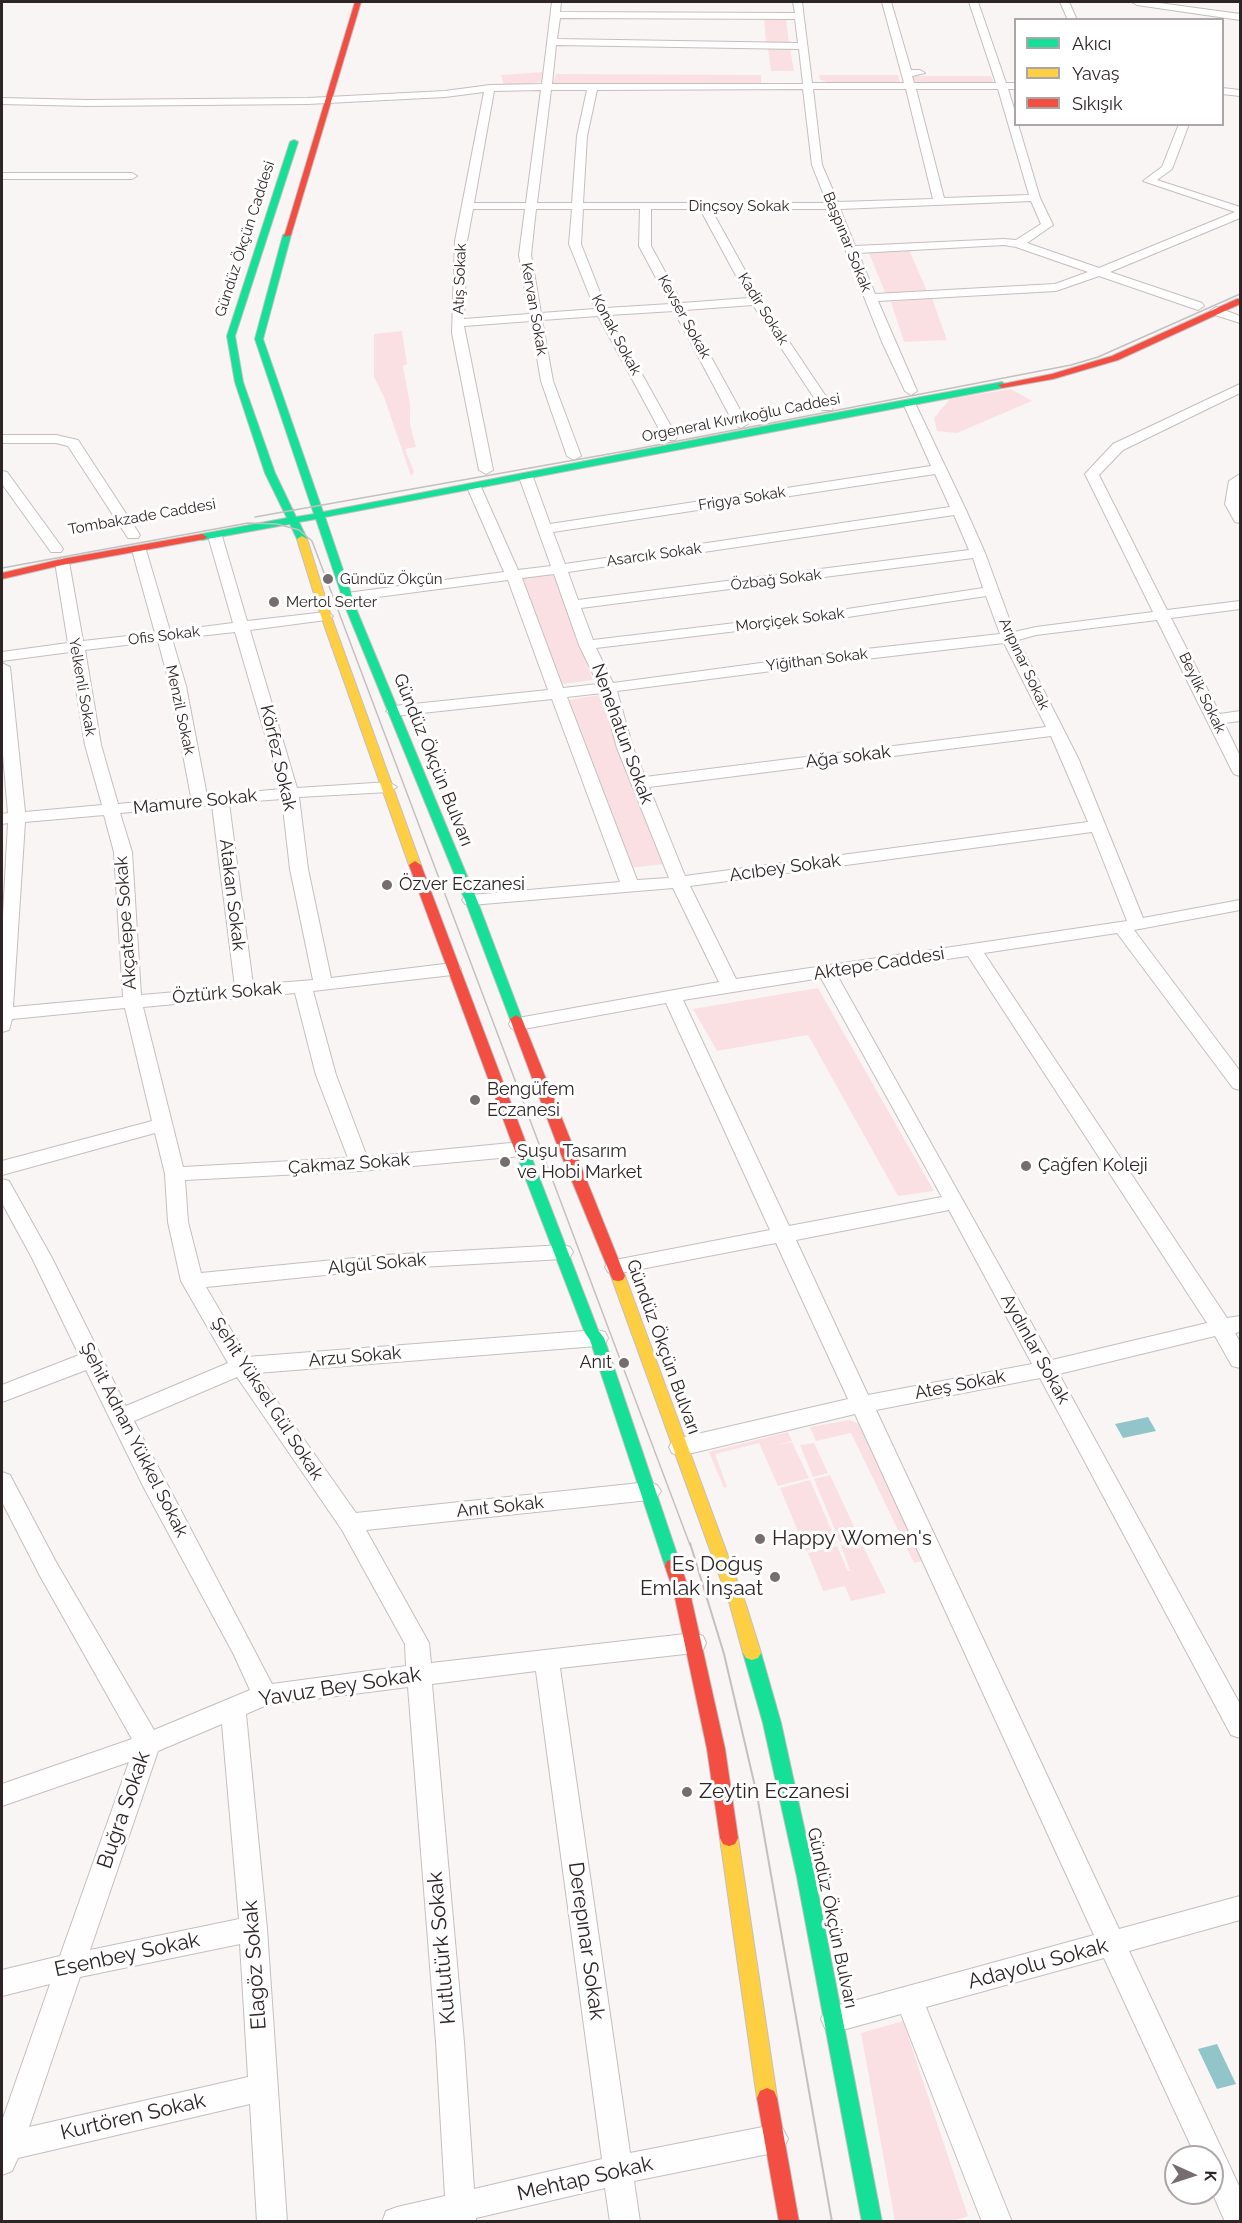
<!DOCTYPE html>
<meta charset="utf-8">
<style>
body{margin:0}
#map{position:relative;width:1242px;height:2223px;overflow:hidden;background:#faf5f5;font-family:Raleway,sans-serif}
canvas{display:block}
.frame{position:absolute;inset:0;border:3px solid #2d2425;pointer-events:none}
.legend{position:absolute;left:1014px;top:18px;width:210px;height:108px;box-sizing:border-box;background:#fff;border:2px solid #aba7a8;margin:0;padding:8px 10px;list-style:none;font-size:18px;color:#2d2425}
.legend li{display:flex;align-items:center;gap:12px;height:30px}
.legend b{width:30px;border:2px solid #aba7a8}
.north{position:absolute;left:1164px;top:2145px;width:60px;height:60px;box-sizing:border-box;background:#fff;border:2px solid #aba7a8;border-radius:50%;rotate:93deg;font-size:16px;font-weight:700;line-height:24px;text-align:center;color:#2d2425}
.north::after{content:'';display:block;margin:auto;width:21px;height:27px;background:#756d6e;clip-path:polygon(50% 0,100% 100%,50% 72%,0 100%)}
</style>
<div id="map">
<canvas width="1242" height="2223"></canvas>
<div class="frame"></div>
<ul class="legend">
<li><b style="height:8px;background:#16e098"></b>Akıcı</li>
<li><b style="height:8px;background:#ffcf43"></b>Yavaş</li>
<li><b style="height:8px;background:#f24e42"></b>Sıkışık</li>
</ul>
<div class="north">K</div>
</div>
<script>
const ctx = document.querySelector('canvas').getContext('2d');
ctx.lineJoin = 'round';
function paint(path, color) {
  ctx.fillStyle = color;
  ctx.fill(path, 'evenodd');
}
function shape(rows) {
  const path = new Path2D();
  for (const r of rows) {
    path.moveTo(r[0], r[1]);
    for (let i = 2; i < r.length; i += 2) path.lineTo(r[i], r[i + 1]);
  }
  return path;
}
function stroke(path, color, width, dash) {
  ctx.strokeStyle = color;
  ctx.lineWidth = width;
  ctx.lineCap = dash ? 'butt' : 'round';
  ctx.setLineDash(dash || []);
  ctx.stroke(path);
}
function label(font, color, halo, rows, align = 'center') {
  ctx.font = font + ' Raleway,sans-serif';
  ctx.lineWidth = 6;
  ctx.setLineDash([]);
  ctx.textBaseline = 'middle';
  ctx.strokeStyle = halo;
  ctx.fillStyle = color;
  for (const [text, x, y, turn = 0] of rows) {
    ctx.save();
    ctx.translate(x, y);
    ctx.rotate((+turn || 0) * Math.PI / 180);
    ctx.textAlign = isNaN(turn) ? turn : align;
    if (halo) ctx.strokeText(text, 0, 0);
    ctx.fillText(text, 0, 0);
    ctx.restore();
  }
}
const green = shape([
 [764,18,786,18,789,43,766,43],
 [768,48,790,48,794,71,771,71],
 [543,72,544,82,504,86,501,75],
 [556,74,761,75,761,84,553,83],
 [819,75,898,75,900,83,828,82,820,80],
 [912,76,991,76,994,83,914,83],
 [909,250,927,291,886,295,869,253],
 [932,298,947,340,904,342,891,302],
 [402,331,407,364,403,366,410,404,410,424,416,447,405,449,414,472,411,476,384,397,374,377,374,334],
 [1011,389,1032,401,957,433,937,431,934,418,950,399],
 [553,573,593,680,562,684,521,576],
 [599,695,664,864,630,868,568,700],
 [818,988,934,1191,898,1196,808,1035,717,1051,693,1009],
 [850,1420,863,1426,923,1561,914,1563,851,1433,816,1441,810,1427],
 [788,1432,792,1441,776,1445,792,1442,809,1478,778,1486,759,1443,715,1454,727,1487,724,1488,709,1452],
 [814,1443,828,1473,813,1477,800,1445],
 [830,1475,859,1537,840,1542,814,1479],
 [810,1480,837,1543,806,1551,780,1488],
 [860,1540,886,1593,851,1601,845,1586,823,1591,808,1553,837,1546,848,1571,850,1571,841,1545],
 [903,2021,968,2216,954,2221,895,2221,861,2033]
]);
const water = shape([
 [1148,1417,1156,1431,1123,1438,1115,1424],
 [1217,2044,1236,2084,1217,2089,1198,2049]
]);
const street = shape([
 [552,2,561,2,560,12,795,13,793,2,802,2,812,83,904,83,882,2,891,2,911,70,920,70,925,73,912,76,914,83,996,83,969,2,978,2,1006,83,1016,83,1016,89,1008,89,1016,115,1016,124,1018,124,1040,198,1053,225,1027,243,1099,268,1235,212,1143,181,1162,167,1179,124,1189,124,1172,169,1157,180,1240,207,1240,218,1110,272,1202,303,1204,306,1198,310,1099,276,1056,291,878,301,917,391,911,395,905,391,882,342,829,209,711,209,762,301,833,407,832,410,822,410,753,305,685,310,748,424,741,428,734,424,674,311,609,315,677,437,675,440,665,440,598,316,542,320,553,381,581,456,574,460,567,456,541,381,531,321,464,326,493,470,486,474,479,470,452,333,455,241,484,92,445,97,308,104,87,106,2,104,2,98,87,100,308,98,445,91,490,85,542,84,552,2],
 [560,18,795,19,798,43,557,39,560,18],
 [556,45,799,49,803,84,552,84,556,45],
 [803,89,812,165,827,203,583,203,587,136,597,90,803,89],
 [813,89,906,89,933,199,838,202,822,165,813,89],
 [916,89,998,89,1029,195,944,198,916,89],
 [541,90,526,203,474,203,494,91,541,90],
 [551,90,587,90,577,136,572,203,537,203,551,90],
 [1031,201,1041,224,1016,240,1004,239,855,246,840,209,1031,201],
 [473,209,525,209,519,255,529,314,464,319,467,241,473,209],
 [536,209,572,209,569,244,595,309,541,313,531,255,536,209],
 [583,209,640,209,639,246,670,304,606,308,581,244,583,209],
 [651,209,700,209,748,298,682,303,651,246,651,209],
 [1004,245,1016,247,1088,272,1055,284,875,294,858,253,1004,245],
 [1060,2,1069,2,1077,20,1068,20,1060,2],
 [1132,2,1152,2,1240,14,1240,20,1137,5,1132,2],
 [1222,88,1240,90,1240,96,1222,94,1222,88],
 [2,173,132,173,137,176,132,179,2,179,2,173],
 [1216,307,1240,316,1240,323,1212,314,1210,311,1216,307],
 [1240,384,1240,393,1123,450,1099,475,1167,610,1240,601,1240,609,1171,618,1220,714,1240,711,1240,721,1224,723,1240,756,1240,776,1234,774,1232,771,1157,620,1036,635,1018,640,1079,760,1143,918,1240,900,1240,910,1134,930,1240,1071,1240,1090,1233,1088,1117,933,984,953,1227,1318,1240,1316,1240,1332,1235,1333,1240,1342,1240,1368,1232,1366,1215,1336,1059,1374,1240,1704,1240,1738,1231,1735,1040,1378,876,1410,1119,1929,1240,1896,1240,1920,1129,1951,1240,2188,1240,2222,1225,2222,1212,2192,1212,2157,1196,2157,1104,1958,926,2007,1012,2222,982,2222,901,2014,835,2032,825,2028,821,2019,825,2010,835,2006,1094,1935,855,1414,680,1456,672,1453,669,1447,672,1441,680,1438,848,1399,776,1243,615,1274,608,1272,605,1267,608,1262,615,1260,770,1230,666,1003,518,1030,511,1028,509,1024,511,1020,518,1018,719,982,673,888,471,905,465,904,462,900,465,896,471,895,620,882,552,699,394,716,386,711,394,706,548,690,508,580,347,601,340,597,347,593,504,572,467,487,474,483,481,487,518,570,551,566,519,477,521,474,531,474,533,477,550,524,931,466,903,403,909,399,915,403,966,510,985,553,1014,632,1036,627,1153,612,1085,474,1113,444,1240,384],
 [935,474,950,507,565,564,553,532,935,474],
 [954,515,969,550,578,600,568,572,954,515],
 [973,558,983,588,828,612,593,640,581,608,973,558],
 [554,574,579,645,598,684,563,688,522,578,554,574],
 [986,596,1000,634,857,650,613,683,596,648,828,620,986,596],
 [1004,643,1046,727,645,777,633,748,617,691,857,660,1004,643],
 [602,693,617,748,669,878,637,880,567,697,602,693],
 [1051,736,1088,822,685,876,649,787,1051,736],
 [1092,832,1127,921,736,979,690,886,1092,832],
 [968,956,1207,1323,1052,1360,837,975,968,956],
 [821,978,942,1197,789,1226,683,1000,821,978],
 [949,1210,1032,1364,868,1395,796,1240,949,1210],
 [2,435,56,435,78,440,140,535,138,538,128,538,68,446,56,443,2,443,2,435],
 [2,471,7,472,61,546,63,549,61,552,51,552,2,484,2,471],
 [1240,474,1239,504,1240,523,1235,522,1225,504,1229,481,1240,474],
 [215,532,222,536,247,621,326,612,333,616,326,620,250,630,297,788,389,782,397,787,389,792,299,797,308,869,331,978,452,963,458,965,461,969,458,973,452,975,313,991,336,1075,367,1157,521,1142,528,1144,531,1149,528,1154,521,1156,360,1171,185,1180,188,1222,201,1273,385,1255,563,1245,570,1247,573,1252,570,1257,563,1259,385,1269,206,1287,247,1357,597,1330,605,1332,608,1338,605,1344,597,1346,257,1373,356,1513,649,1482,657,1485,661,1491,657,1497,649,1500,366,1530,429,1643,431,1663,694,1633,703,1636,706,1643,703,1650,694,1653,560,1668,630,2153,773,2125,783,2129,788,2139,783,2149,773,2153,634,2181,640,2222,610,2222,605,2188,476,2218,476,2222,382,2222,386,2211,397,2207,445,2196,436,2042,408,1687,267,1705,246,1714,267,1929,287,2222,257,2222,250,2104,18,2158,12,2171,2,2175,2,2121,50,1984,2,1996,2,1970,60,1956,129,1762,2,1806,2,1784,132,1739,40,1576,2,1502,2,1472,10,1475,56,1562,154,1730,250,1690,234,1655,144,1488,86,1370,2,1402,2,1385,79,1355,32,1258,2,1203,2,1179,9,1181,52,1258,126,1406,228,1363,181,1281,168,1222,165,1174,155,1133,2,1175,2,1161,152,1121,125,1008,12,1019,9,1030,2,1032,2,934,8,823,2,824,2,814,8,813,2,743,2,663,10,667,25,812,102,805,85,745,70,652,2,661,2,652,68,643,55,562,62,558,69,562,83,641,155,633,132,550,139,546,146,550,170,631,233,623,208,536,215,532],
 [235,632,281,789,207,796,186,686,172,639,235,632],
 [158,641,170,686,191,797,118,804,101,745,85,650,158,641],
 [282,799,290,869,313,980,253,985,229,803,282,799],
 [212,805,235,987,141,995,132,852,120,813,212,805],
 [104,815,114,852,123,997,13,1007,25,822,104,815],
 [295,993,316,1075,348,1158,183,1167,143,1007,295,993],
 [237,1377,342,1530,405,1644,406,1666,272,1684,134,1421,237,1377],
 [536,1671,602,2159,474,2189,464,2042,432,1684,536,1671],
 [222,1724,239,1919,90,1950,158,1751,222,1724],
 [240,1944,248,2077,29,2127,80,1977,240,1944]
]);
const fast = shape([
 [294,140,298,142,235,336,243,382,275,473,296,517,314,514,255,339,283,235,287,233,291,235,263,339,323,512,776,424,1002,382,1006,385,1002,388,325,517,357,611,477,900,522,1019,516,1023,510,1019,465,900,347,611,316,519,299,522,307,539,302,542,297,539,290,524,202,540,197,537,202,534,287,518,265,473,235,382,227,336,290,142,294,140],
 [522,1146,529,1151,598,1330,604,1338,681,1566,679,1571,673,1573,667,1571,665,1566,590,1340,585,1333,515,1151,522,1146],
 [752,1646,758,1648,761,1653,781,1723,815,1877,882,2222,862,2222,797,1877,763,1723,743,1653,746,1648,752,1646]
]);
const slow = shape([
 [302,536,307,539,331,616,421,865,419,868,415,869,409,865,321,616,297,539,302,536],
 [618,1271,623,1272,625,1276,746,1605,761,1653,758,1658,752,1660,746,1658,743,1653,730,1605,611,1276,613,1272,618,1271],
 [729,1830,735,1832,738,1838,777,2098,774,2105,767,2108,760,2105,757,2098,720,1838,723,1832,729,1830]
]);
const jam = shape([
 [355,2,361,2,291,235,284,237,355,2],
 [1237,299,1240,299,1240,304,1118,360,1053,379,1002,388,998,385,1052,374,1112,356,1237,299],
 [202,534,207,537,205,539,62,565,2,579,2,573,62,559,202,534],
 [415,861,421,865,529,1151,527,1154,517,1154,515,1151,409,865,415,861],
 [516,1015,522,1019,625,1276,623,1280,618,1281,613,1280,611,1276,558,1147,510,1019,516,1015],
 [673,1559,679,1561,681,1566,690,1593,725,1749,738,1838,735,1844,729,1846,723,1844,720,1838,707,1749,674,1593,665,1566,667,1561,673,1559],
 [767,2088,774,2091,777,2098,799,2222,779,2222,757,2098,760,2091,767,2088]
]);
const tramFar1 = shape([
 [255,517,631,450,1071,365,1098,357,1240,294],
 [2,568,248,523,277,524,299,530,312,541,690,1545]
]);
const tram = shape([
 [690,1543,724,1654,757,1795,832,2222]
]);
const markers = [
 [328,579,6,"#756d6e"],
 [274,602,6,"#756d6e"],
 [387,885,6,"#756d6e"],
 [475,1100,6,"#756d6e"],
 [505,1162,6,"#756d6e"],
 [1026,1166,6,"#756d6e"],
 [624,1363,6,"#756d6e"],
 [760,1539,6,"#756d6e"],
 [775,1577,6,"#756d6e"],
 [687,1792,6,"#756d6e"]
];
const farStreetnames = [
 ["Dinçsoy Sokak",739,206],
 ["Gündüz Ökçün Caddesi",245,239,-72],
 ["Başpınar Sokak",847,242,68],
 ["Atış Sokak",460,279,-88],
 ["Kervan Sokak",534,309,80],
 ["Kadir Sokak",763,309,58],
 ["Kevser Sokak",684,317,61],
 ["Konak Sokak",616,335,62],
 ["Orgeneral Kıvrıkoğlu Caddesi",741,418,-11],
 ["Frigya Sokak",742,499,-9],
 ["Tombakzade Caddesi",142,517,-10],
 ["Asarcık Sokak",654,555,-8],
 ["Özbağ Sokak",776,580,-7],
 ["Morçiçek Sokak",790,620,-7],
 ["Ofis Sokak",164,636,-7],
 ["Yiğithan Sokak",817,660,-7],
 ["Arıpınar Sokak",1024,664,65],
 ["Yelkenli Sokak",82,687,80],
 ["Beylik Sokak",1202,693,64],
 ["Menzil Sokak",180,710,78]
];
const farPoinames = [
 ["Gündüz Ökçün",340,579],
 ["Mertol Serter",286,602]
];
const streetNames = [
 ["Nenehatun Sokak",622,734,70],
 ["Ağa sokak",848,757,-7],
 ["Körfez Sokak",278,758,77],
 ["Gündüz Ökçün Bulvarı",433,760,68],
 ["Mamure Sokak",195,802,-6],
 ["Acıbey Sokak",785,868,-8],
 ["Atakan Sokak",232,895,83],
 ["Akçatepe Sokak",126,923,-94],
 ["Aktepe Caddesi",879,964,-9],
 ["Öztürk Sokak",227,993,-5],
 ["Çakmaz Sokak",349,1164,-4],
 ["Algül Sokak",377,1264,-5],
 ["Gündüz Ökçün Bulvarı",663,1347,70],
 ["Aydınlar Sokak",1035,1349,61],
 ["Arzu Sokak",355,1357,-5],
 ["Ateş Sokak",960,1385,-11],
 ["Şehit Yüksel Gül Sokak",267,1399,57],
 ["Şehit Adnan Yükkel Sokak",134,1440,63],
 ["Anıt Sokak",500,1507,-6],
 ["Gündüz Ökçün Bulvarı",832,1918,78]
];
const poiNames = [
 ["Özver Eczanesi",399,885],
 ["Bengüfem",487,1090],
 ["Eczanesi",487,1111],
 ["Şuşu Tasarım",517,1152],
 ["ve Hobi Market",517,1173],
 ["Çağfen Koleji",1038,1166],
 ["Anıt",612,1363,"right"]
];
const nearPoinames = [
 ["Happy Women's",772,1539],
 ["Es Doğuş",763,1565,"right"],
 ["Emlak İnşaat",763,1589,"right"],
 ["Zeytin Eczanesi",699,1792]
];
const nearStreetnames = [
 ["Yavuz Bey Sokak",340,1687,-9],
 ["Buğra Sokak",124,1810,-71],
 ["Derepınar Sokak",586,1941,82],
 ["Kutlutürk Sokak",442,1948,-95],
 ["Esenbey Sokak",127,1955,-12],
 ["Adayolu Sokak",1038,1964,-15],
 ["Elagöz Sokak",255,1965,-94],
 ["Kurtören Sokak",133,2117,-13],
 ["Mehtap Sokak",585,2179,-13]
];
paint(green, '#fbe0e3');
paint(water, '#92c5ca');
stroke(street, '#c5bebf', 2);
stroke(fast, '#c5bebf', 2);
stroke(slow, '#c5bebf', 2);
stroke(jam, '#c5bebf', 2);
paint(street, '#fefefe');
paint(fast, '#16e098');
paint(slow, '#ffcf43');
paint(jam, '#f24e42');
stroke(tramFar1, '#c3c0c0', 1.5);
stroke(tram, '#c3c0c0', 2);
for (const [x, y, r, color] of markers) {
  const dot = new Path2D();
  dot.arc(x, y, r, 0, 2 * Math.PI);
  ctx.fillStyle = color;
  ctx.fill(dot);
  stroke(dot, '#fff', 2);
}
label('15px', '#2d2425', '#fff', farStreetnames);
label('15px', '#2d2425', '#fff', farPoinames, 'left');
label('18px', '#2d2425', '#fff', streetNames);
label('18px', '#2d2425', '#fff', poiNames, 'left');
label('21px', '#2d2425', '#fff', nearPoinames, 'left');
label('21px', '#2d2425', '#fff', nearStreetnames);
</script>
